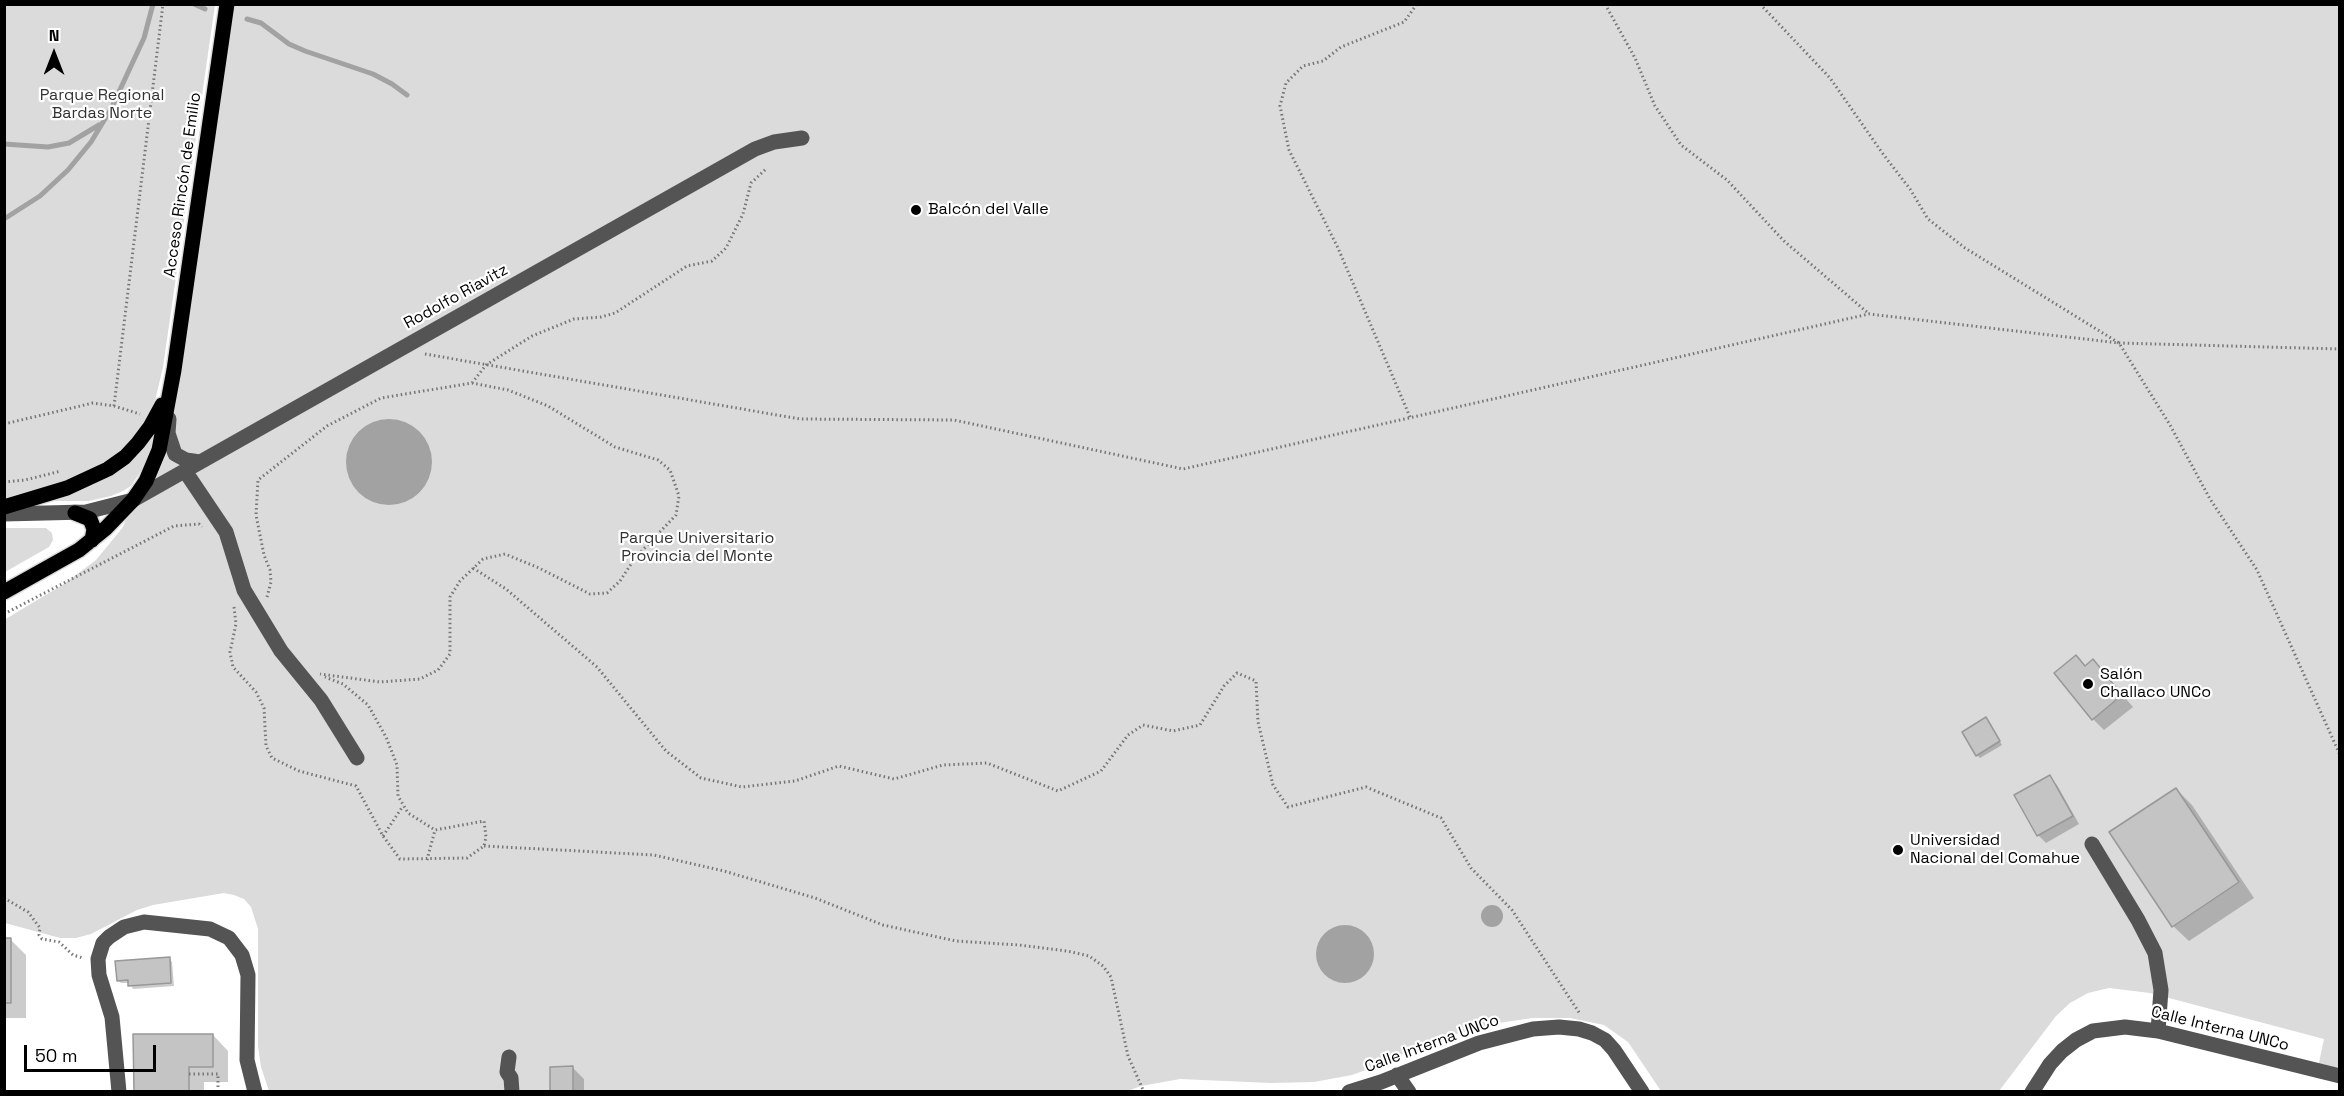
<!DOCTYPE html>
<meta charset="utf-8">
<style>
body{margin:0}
#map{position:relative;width:2344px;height:1096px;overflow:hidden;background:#fff;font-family:"Space Grotesk",sans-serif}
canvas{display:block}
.frame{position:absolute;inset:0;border:6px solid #000;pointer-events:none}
.north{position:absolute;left:24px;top:24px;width:60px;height:60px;-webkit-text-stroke:4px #fff;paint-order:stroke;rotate:0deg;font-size:16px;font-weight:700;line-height:24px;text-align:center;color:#000}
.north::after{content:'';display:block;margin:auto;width:21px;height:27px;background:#000;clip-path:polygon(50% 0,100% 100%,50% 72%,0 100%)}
.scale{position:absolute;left:24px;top:1045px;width:132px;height:27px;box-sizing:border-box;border:3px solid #000;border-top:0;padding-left:8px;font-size:18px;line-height:21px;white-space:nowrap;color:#000;-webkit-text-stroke:4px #fff;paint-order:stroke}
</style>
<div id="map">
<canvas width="2344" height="1096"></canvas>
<div class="frame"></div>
<div class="north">N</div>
<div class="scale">50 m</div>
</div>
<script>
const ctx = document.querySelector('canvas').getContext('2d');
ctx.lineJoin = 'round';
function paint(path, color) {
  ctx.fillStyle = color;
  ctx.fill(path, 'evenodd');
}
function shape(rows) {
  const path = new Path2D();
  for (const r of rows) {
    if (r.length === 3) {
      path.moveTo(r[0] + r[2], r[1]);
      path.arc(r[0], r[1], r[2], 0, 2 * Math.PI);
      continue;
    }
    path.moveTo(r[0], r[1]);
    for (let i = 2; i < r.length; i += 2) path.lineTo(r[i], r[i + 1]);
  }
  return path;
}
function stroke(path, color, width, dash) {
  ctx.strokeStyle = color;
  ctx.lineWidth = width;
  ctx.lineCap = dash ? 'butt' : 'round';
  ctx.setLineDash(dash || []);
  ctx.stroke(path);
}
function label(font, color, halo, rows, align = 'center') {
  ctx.font = font + ' "Space Grotesk",sans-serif';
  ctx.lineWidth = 4.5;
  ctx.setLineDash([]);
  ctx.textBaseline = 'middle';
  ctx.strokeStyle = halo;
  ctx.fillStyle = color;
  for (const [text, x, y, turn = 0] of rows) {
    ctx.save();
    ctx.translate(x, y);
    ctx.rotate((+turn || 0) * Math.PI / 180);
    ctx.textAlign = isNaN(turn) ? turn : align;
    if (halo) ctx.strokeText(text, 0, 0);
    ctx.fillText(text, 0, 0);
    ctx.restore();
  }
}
const green = shape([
 [4,5,215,5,163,367,155,401,149,416,129,443,101,465,68,480,5,498],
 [227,5,2339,5,2339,1076,2317,1072,2324,1039,2150,993,2109,988,2088,993,2070,1003,2056,1016,1999,1091,1661,1091,1628,1042,1604,1025,1570,1018,1533,1018,1498,1023,1423,1043,1388,1062,1352,1075,1314,1082,1271,1083,1180,1079,1141,1086,1125,1092,269,1091,261,1067,258,1046,258,929,251,907,244,899,234,895,224,893,153,905,137,910,91,934,76,938,60,938,5,923,4,620,64,584,96,560,123,527,133,500,159,450],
 [155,430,155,439,141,471,131,486,123,491,111,496,89,501,50,501,112,475],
 [4,528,46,528,52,533,53,540,49,547,5,572]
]);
const water = shape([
 [389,462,43],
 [1492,916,11],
 [1345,954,29]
]);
const shadow = shape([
 [2093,661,2133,707,2104,730,2093,719,2086,667],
 [1989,723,2002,745,1980,758,1977,755],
 [2050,777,2057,785,2079,824,2046,843,2038,835],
 [2176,789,2192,805,2254,898,2189,941,2173,926],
 [4,940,11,940,26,955,26,1018,4,1018],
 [169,958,172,962,174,986,133,989,130,983,121,983,118,980],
 [4,1026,6,1054,4,1054],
 [213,1035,228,1051,228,1082,204,1082,204,1092,135,1092],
 [572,1067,584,1079,584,1092,552,1092]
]);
const stream = shape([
 [194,4,205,9],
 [247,19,261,23,289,44,305,51,373,74,392,84,407,95],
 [4,144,48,147,69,143,99,125],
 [4,219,40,196,68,170,91,142,111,109,144,38,153,4]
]);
const building = shape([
 [2076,655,2085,666,2093,659,2122,695,2092,720,2054,673,2076,655],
 [1986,717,2000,741,1976,756,1962,732,1986,717],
 [2050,775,2073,816,2037,836,2014,795,2050,775],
 [2176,788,2239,882,2172,927,2109,832,2176,788],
 [4,938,11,938,11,1003,4,1003,4,938],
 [170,957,171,983,128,986,128,980,117,981,115,961,170,957],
 [133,1034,213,1034,213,1067,189,1067,189,1092,134,1092,133,1034],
 [573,1066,573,1092,550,1092,550,1067,573,1066]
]);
const path = shape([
 [1605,4,1635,58,1655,106,1681,145,1727,180,1784,241,1868,313],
 [1760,4,1830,78,1883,154,1910,189,1928,219,1965,248,2119,343,2170,425,2210,499,2257,570,2340,755],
 [425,354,800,419,954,420,1183,469,1869,314,2119,343,2340,349],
 [472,383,486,365,532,336,574,319,601,317,615,313,687,266,712,261,726,248,743,214,751,183,766,169],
 [114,406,163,4],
 [1410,417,1338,248,1289,150,1280,106,1286,83,1303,66,1323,61,1341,47,1404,22,1417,4],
 [4,424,93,403,114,406,140,414],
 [4,482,25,480,61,471],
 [473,568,506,589,597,667,666,751,701,778,742,787,795,781,839,766,894,779,943,765,987,763,1058,791,1101,771,1128,735,1143,725,1173,731,1200,725,1224,686,1237,673,1256,681,1258,722,1273,785,1288,807,1366,787,1441,818,1471,868,1512,910,1580,1014],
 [267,597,271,582,270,570,264,555,256,515,258,480,327,426,381,398,472,383,508,390,548,406,615,447,658,460,670,470,679,496,676,515,635,558,620,581,607,593,590,594,539,568,505,554,483,559,460,581,450,597,450,654,438,670,420,679,380,682,320,674],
 [234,607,236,624,230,652,233,667,256,692,264,708,266,746,272,758,299,771,356,786,383,836,400,859,467,858,484,846,486,837,484,821,435,830,408,813,398,796,397,765,386,737,368,705,343,684,325,677],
 [4,614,174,526,199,524,202,527],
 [383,836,403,806],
 [484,846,654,855,724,871,815,898,883,925,956,941,1019,945,1067,951,1089,956,1103,966,1111,977,1128,1056,1144,1092],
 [427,860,435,830],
 [4,898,28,912,40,928,39,935,42,939,59,942,73,955,83,958],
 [189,1074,218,1074,218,1092]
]);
const minor = shape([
 [169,419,168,433,175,454,186,460,200,462],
 [185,471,226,532,244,590,281,651,321,700,357,758],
 [4,514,86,512,133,500,755,149,774,142,802,138],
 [2092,844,2138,920,2155,953,2161,990,2158,1031],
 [509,1057,507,1072,511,1078,512,1092],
 [1397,1075,1409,1092],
 [119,1092,112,1017,99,975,98,959,103,943,109,937,124,927,144,922,210,929,229,938,242,955,248,975,247,1060,255,1092],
 [1349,1092,1381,1082,1479,1043,1533,1029,1559,1027,1579,1029,1592,1033,1605,1040,1614,1050,1642,1092],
 [2032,1092,2050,1064,2062,1051,2076,1040,2093,1031,2125,1027,2158,1031,2340,1076]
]);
const major = shape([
 [4,507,67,488,108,469,125,457,138,443,150,427,162,405],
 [75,513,90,519,94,529,92,540],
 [4,592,79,550,105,529,133,500,146,481,159,450,174,370,227,4]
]);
const markers = [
 [916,210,6,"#000"],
 [2088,684,6,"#000"],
 [1898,850,6,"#000"]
];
const parkNames = [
 ["Parque Regional",102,96],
 ["Bardas Norte",102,114],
 ["Parque Universitario",697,539],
 ["Provincia del Monte",697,557]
];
const streetNames = [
 ["Acceso Rincón de Emilio",183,185,-82],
 ["Rodolfo Riavitz",456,297,-29],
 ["Calle Interna UNCo",2220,1029,14],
 ["Calle Interna UNCo",1432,1044,-20]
];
const poiNames = [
 ["Balcón del Valle",928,210],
 ["Salón",2100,675],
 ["Challaco UNCo",2100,693],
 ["Universidad",1910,841],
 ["Nacional del Comahue",1910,859]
];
paint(green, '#dbdbdb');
paint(water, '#a2a2a2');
paint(shadow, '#0003');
stroke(stream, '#a2a2a2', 5);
paint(building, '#c4c4c4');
stroke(building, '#989898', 1.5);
stroke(major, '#dbdbdb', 18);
stroke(path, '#767676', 3, [1.5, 3]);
stroke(minor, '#545454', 15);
stroke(major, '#000', 15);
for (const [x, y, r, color] of markers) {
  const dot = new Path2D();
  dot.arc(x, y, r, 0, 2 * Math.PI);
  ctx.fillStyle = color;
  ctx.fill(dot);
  stroke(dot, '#fff', 2);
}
label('16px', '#323232', '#fff', parkNames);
label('16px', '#000', '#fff', streetNames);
label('16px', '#000', '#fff', poiNames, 'left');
</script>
